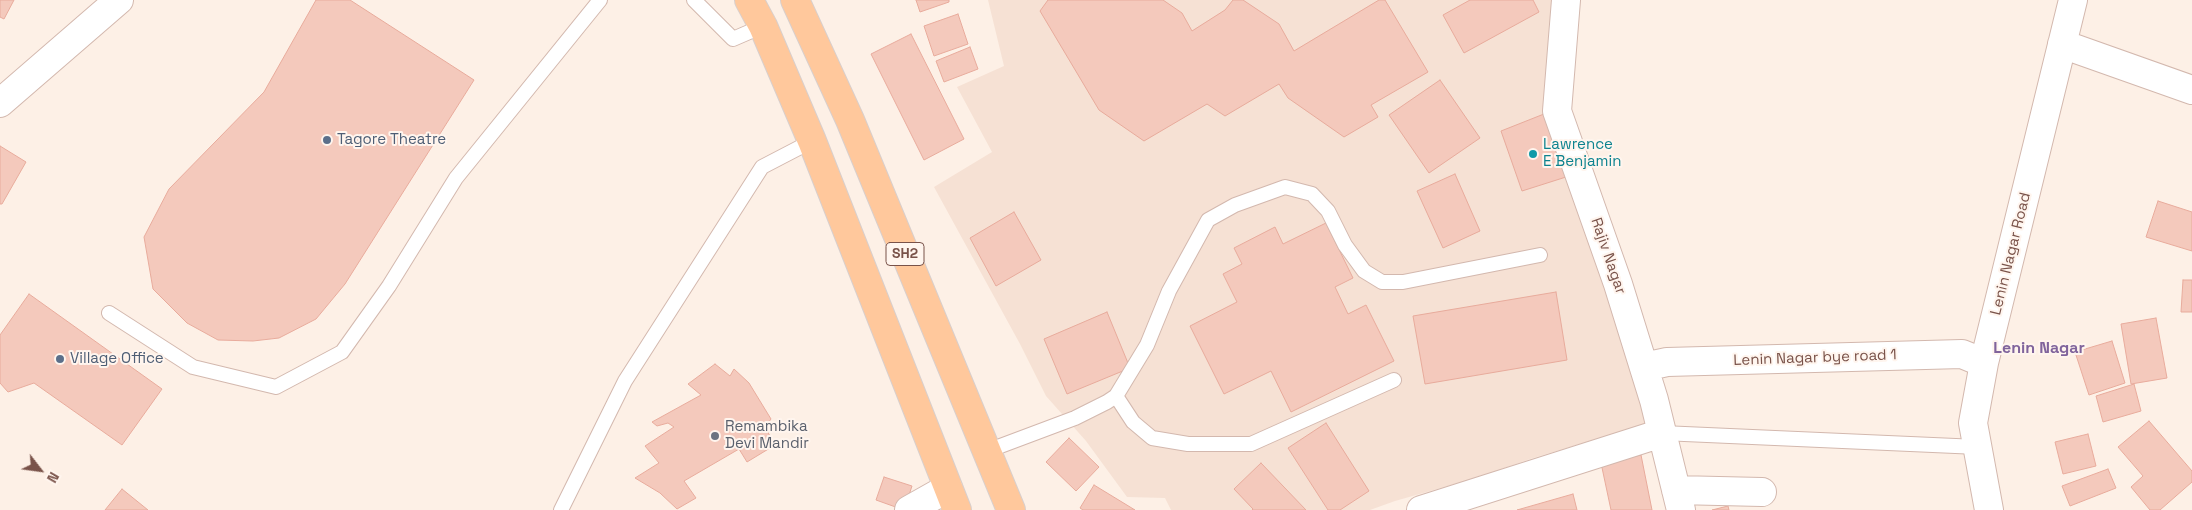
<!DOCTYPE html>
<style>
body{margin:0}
#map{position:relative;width:2192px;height:510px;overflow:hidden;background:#fdf0e6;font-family:"Space Grotesk",sans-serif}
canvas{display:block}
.north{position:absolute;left:15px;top:445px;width:50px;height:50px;-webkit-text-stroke:4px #fff5ee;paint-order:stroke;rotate:120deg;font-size:14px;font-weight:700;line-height:20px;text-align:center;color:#795249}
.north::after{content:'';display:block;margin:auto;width:18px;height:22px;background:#795249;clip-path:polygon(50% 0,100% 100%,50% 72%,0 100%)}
</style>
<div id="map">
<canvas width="2192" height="510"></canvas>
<div class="north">N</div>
</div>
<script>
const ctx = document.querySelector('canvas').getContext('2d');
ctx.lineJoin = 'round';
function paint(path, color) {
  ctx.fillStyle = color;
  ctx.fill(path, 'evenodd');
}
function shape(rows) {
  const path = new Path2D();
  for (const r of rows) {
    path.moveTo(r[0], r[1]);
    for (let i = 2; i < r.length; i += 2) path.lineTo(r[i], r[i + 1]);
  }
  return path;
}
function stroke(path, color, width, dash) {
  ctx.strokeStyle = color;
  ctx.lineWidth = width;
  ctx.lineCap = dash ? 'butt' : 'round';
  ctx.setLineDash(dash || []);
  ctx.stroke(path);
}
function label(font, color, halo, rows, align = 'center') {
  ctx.font = font + ' "Space Grotesk",sans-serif';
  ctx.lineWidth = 4;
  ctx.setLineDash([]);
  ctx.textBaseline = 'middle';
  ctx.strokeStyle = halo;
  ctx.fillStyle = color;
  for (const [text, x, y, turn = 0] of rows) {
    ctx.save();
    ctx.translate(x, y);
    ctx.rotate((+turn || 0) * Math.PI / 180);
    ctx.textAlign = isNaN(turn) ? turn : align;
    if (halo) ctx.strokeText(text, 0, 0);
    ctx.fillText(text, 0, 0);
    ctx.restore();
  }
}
const residential = shape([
 [988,0,1558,0,1552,33,1646,424,1530,459,1476,478,1395,501,1370,510,1171,510,1165,498,1127,497,1086,441,1046,396,1020,344,934,187,992,152,957,87,1004,66]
]);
const building = shape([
 [0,0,14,0,4,19,0,17,0,0],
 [316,0,350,0,474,80,345,284,316,319,279,338,253,341,218,340,187,323,153,289,144,237,169,189,264,92,316,0],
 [916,0,949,0,949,2,920,12,916,0],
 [1048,0,1163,0,1182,13,1192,31,1225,10,1233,0,1243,0,1279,24,1294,51,1379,0,1385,0,1428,72,1371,105,1378,117,1344,137,1288,98,1279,84,1225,116,1207,104,1144,141,1099,110,1040,11,1048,0],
 [1470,0,1533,0,1539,12,1464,53,1443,15,1470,0],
 [958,14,968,44,934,56,924,26,958,14],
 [911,34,964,139,924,160,871,54,911,34],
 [970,47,978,69,944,82,936,61,970,47],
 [1440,80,1480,138,1429,173,1389,115,1440,80],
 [1544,114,1566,177,1522,191,1501,131,1544,114],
 [0,146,26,162,2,204,0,204,0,146],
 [1455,174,1480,231,1443,248,1417,191,1455,174],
 [2158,201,2192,212,2192,251,2146,237,2158,201],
 [1014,212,1041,260,996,286,970,238,1014,212],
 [1326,223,1353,278,1335,287,1348,314,1366,305,1394,361,1291,412,1271,371,1224,394,1190,326,1237,302,1223,274,1242,264,1234,248,1275,227,1283,244,1326,223],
 [2183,280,2192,280,2192,312,2181,312,2183,280],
 [1556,292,1567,360,1425,384,1413,316,1556,292],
 [29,294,162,389,122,445,34,383,8,392,0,383,0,335,29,294],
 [1107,312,1130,368,1067,394,1044,339,1107,312],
 [2156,318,2167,378,2131,384,2121,324,2156,318],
 [2112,341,2125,383,2089,395,2075,352,2112,341],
 [715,364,730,376,734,369,749,383,771,419,765,427,775,445,747,462,739,449,684,481,696,498,677,509,660,493,635,478,659,463,645,446,674,427,668,423,657,426,652,422,701,395,688,384,715,364],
 [2134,384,2141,411,2103,422,2096,396,2134,384],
 [2149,421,2192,471,2192,482,2160,510,2150,510,2131,487,2143,476,2118,447,2149,421],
 [1326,423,1369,491,1340,510,1328,510,1288,448,1326,423],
 [2088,434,2096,466,2063,474,2055,442,2088,434],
 [1069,438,1099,467,1076,491,1046,462,1069,438],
 [1641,455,1652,510,1611,510,1601,463,1641,455],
 [1261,463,1306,510,1252,510,1253,509,1234,489,1261,463],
 [2108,469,2116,488,2070,506,2062,486,2108,469],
 [884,477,912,486,904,510,876,500,884,477],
 [1094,485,1135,510,1083,510,1080,508,1094,485],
 [122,489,148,510,105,510,122,489],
 [1573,494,1577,510,1517,510,1573,494],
 [1728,506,1729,510,1712,510,1728,506]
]);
const lane = shape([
 [694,0,733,39,763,26],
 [109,313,193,367,276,387,342,352,389,286,456,178,600,0],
 [1116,396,1133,422,1152,438,1188,444,1251,444,1394,380],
 [1662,433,1978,447],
 [987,451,1075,418,1107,402,1116,396,1147,345,1169,291,1208,220,1235,205,1285,187,1312,194,1328,211,1345,245,1364,271,1382,282,1403,282,1540,255],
 [561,510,625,381,762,167,812,141]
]);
const street = shape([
 [1566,0,1557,111,1618,284,1654,400,1681,510],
 [2062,44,2192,90],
 [0,103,119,0],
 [1644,367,1667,362,1962,354,1984,363],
 [1676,490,1762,492],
 [909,510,948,488],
 [1421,510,1662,433],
 [1989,510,1973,423,1984,363,2073,0]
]);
const primary = shape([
 [749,0,763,26,812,141,957,510],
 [795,0,850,120,1011,510]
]);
const markers = [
 [327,140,5,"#5c6f8a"],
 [1533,154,5,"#0f9aa8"],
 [60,359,5,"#5c6f8a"],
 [715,436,5,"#6b7280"]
];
const shields = [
 [905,254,38]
];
const shieldNames = [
 ["SH2",905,254]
];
const serviceNames = [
 ["Tagore Theatre",337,140],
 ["Village Office",70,359]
];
const cultureNames = [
 ["Lawrence",1543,145],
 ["E Benjamin",1543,162]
];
const streetNames = [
 ["Lenin Nagar Road",2011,254,-76],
 ["Rajiv Nagar",1608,256,71],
 ["Lenin Nagar bye road 1",1815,358,-2]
];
const worshipNames = [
 ["Remambika",725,427],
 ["Devi Mandir",725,444]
];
const neighbourhoodNames = [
 ["Lenin Nagar",2039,349]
];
paint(residential, '#f6e1d4');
paint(building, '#f4c9bc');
stroke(building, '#e8ab9c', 1);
stroke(lane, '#d3b8ae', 16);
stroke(street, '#d3b8ae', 30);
stroke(primary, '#d9cfcc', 30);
stroke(lane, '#fff', 14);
stroke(street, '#fff', 28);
stroke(primary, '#ffc89c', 28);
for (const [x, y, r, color] of markers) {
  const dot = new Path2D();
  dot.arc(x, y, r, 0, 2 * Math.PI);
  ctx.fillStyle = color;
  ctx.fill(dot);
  stroke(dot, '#fff5ee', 2);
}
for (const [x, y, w] of shields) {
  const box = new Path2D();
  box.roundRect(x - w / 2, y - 11.5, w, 23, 4);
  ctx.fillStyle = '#fff5ee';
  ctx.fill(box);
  stroke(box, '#795249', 1);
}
label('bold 14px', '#795249', null, shieldNames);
label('15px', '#4e5e75', '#fff5ee', serviceNames, 'left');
label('15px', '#0d838f', '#fff5ee', cultureNames, 'left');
label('15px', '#795249', '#fff5ee', streetNames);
label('15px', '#5b616d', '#fff5ee', worshipNames, 'left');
label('bold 16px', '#80649c', '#fff5ee', neighbourhoodNames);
</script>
